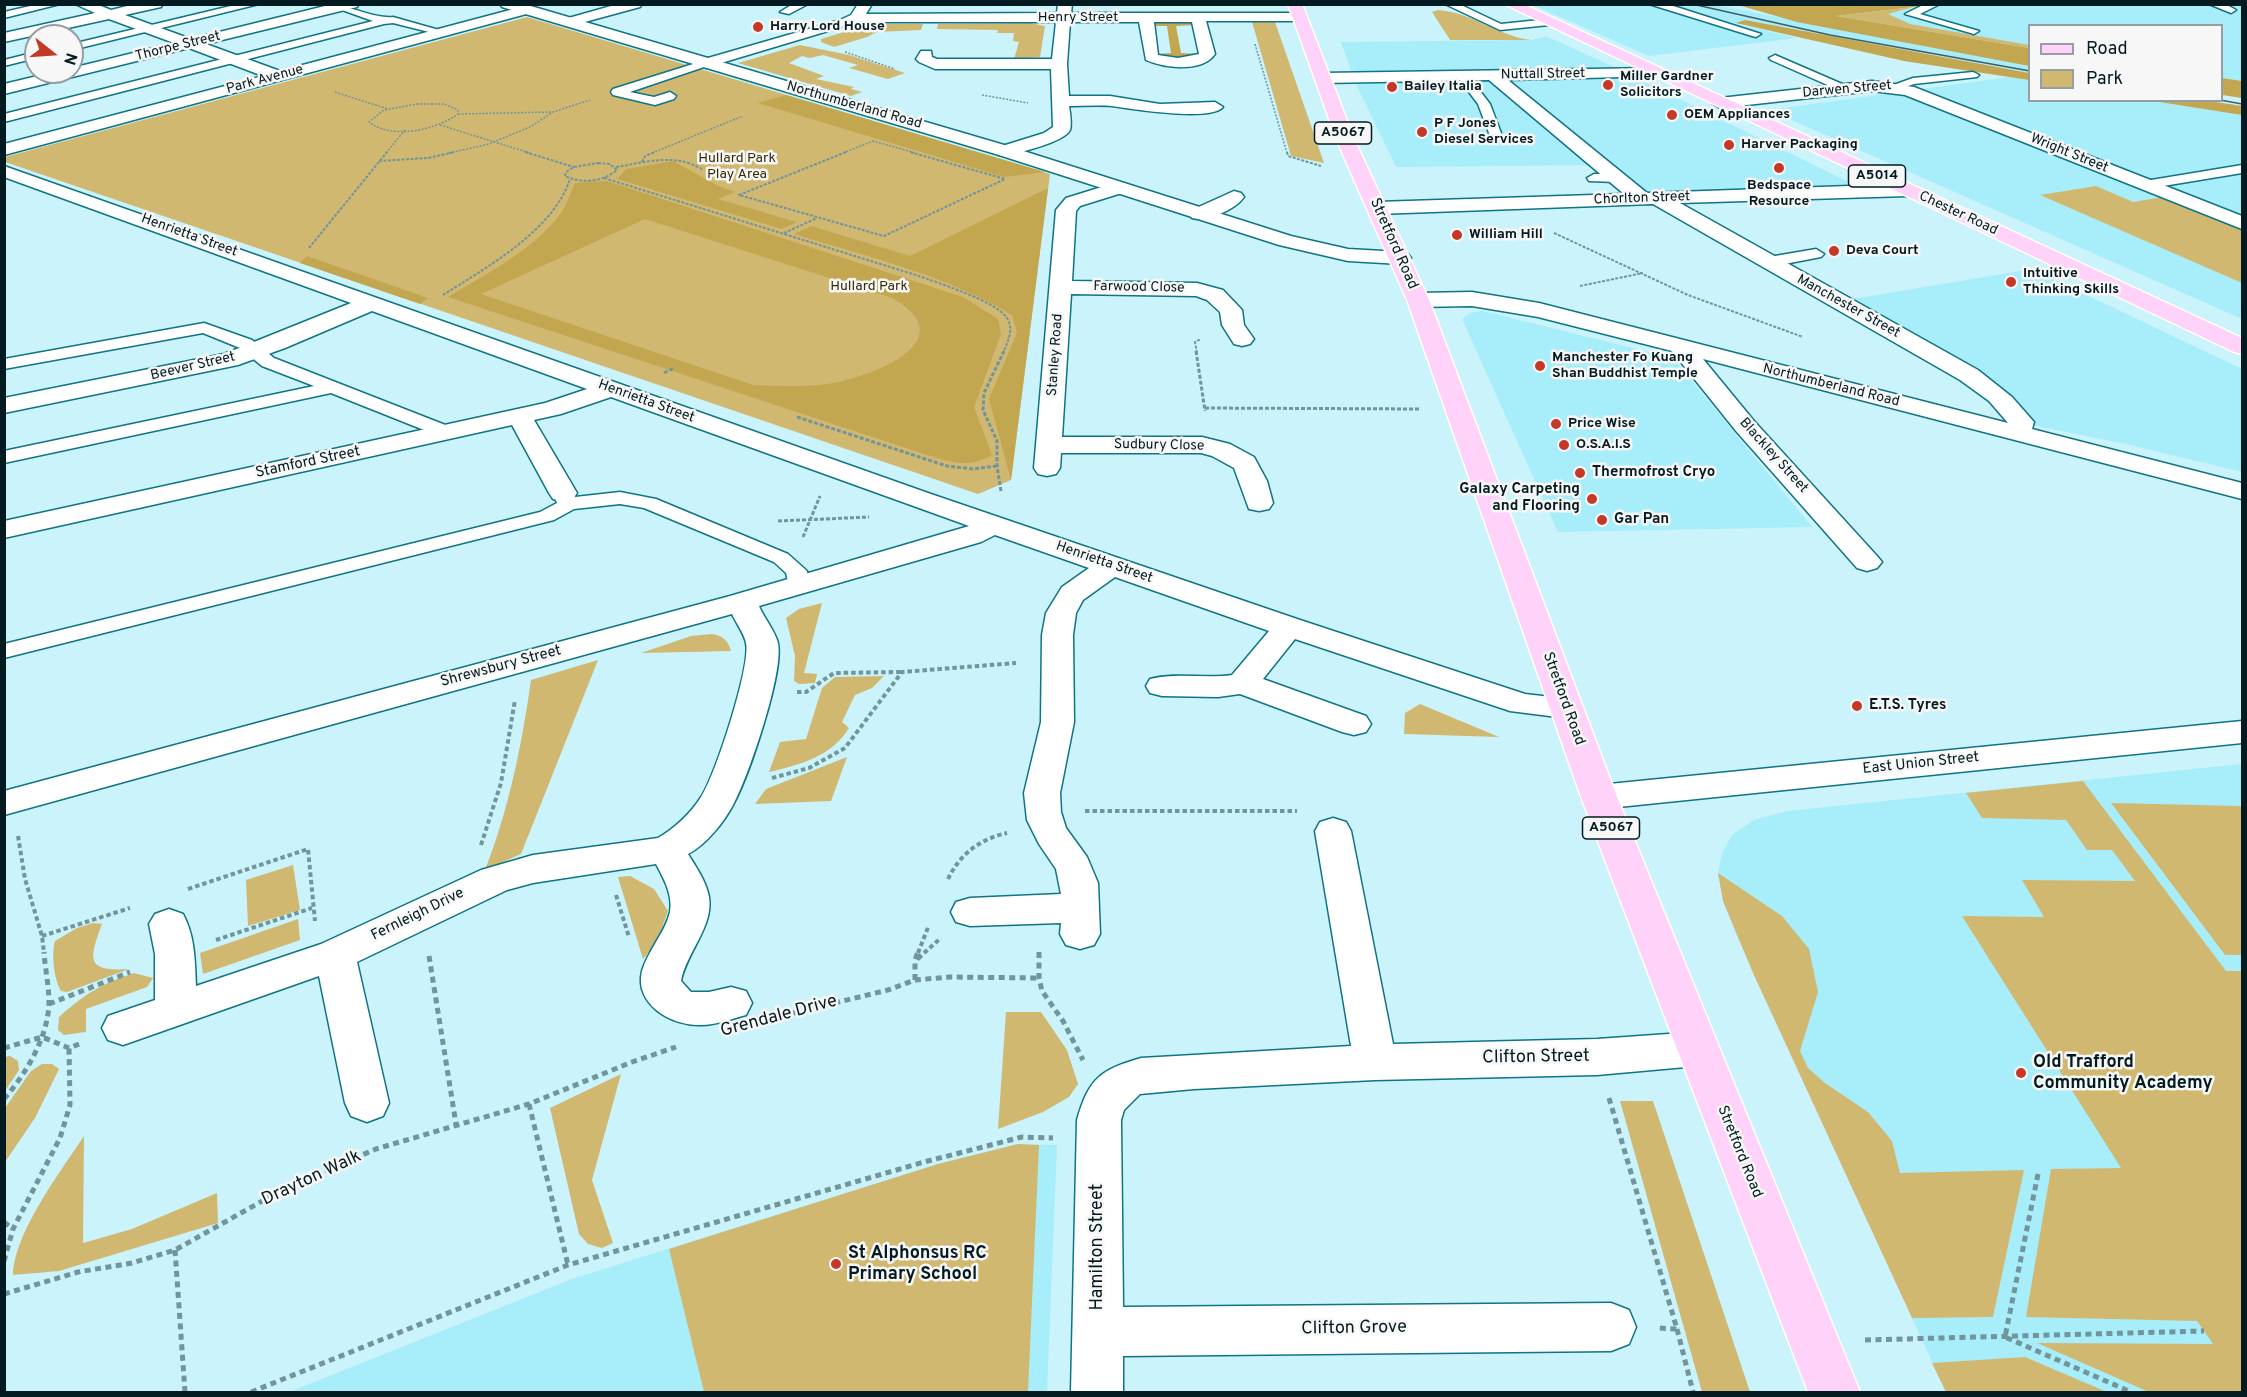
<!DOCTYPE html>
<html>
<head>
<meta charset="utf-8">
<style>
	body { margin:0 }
	#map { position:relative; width:2247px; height:1397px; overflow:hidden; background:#caf3fb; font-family:Overpass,sans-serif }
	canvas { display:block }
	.frame { position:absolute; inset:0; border:6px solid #031b20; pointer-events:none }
	.legend { position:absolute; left:2028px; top:24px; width:195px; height:78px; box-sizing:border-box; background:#f7f7f7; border:2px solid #959fa1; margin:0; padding:8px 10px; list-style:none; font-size:18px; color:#031b20 }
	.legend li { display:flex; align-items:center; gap:12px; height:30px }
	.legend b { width:30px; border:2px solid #959fa1 }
	.north { position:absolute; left:24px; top:24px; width:60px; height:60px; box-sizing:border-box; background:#f7f7f7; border:2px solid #959fa1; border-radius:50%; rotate:107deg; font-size:16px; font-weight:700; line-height:24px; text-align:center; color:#031b20 }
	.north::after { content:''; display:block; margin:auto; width:21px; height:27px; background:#c43826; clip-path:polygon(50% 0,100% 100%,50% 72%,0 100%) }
</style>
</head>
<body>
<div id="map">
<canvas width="2247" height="1397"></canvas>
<div class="frame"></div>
<ul class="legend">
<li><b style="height:8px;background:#ffd2fa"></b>Road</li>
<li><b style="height:16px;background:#d1b871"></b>Park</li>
</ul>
<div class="north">N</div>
</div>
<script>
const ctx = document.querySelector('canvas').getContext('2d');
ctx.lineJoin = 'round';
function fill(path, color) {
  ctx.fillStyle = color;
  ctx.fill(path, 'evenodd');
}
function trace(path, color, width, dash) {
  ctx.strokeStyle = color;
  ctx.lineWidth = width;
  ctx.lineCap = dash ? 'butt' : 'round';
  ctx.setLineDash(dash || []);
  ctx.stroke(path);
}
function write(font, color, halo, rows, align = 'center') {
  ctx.font = font + ' Overpass,sans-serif';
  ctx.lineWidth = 5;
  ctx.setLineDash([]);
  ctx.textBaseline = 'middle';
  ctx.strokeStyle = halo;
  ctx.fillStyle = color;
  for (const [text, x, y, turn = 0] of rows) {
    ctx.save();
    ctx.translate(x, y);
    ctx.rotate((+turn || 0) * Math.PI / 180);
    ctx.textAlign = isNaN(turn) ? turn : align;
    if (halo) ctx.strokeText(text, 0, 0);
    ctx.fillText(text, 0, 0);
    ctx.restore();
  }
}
const built = new Path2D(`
	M1930 4 2238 5 2242 6V81L2222 78V26H2030L2029 48 1910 24 1890 17 1888 14Z
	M1533 5H1716L2029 66V73L1745 20 1741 25 1797 38 1649 56Z
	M1546 36 1616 68 1867 191 1645 198 1606 165 1396 167 1356 84 1341 42 1532 40Z
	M2009 77 2029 80 2030 100 2153 101 2242 115V319L1769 110Z
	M2032 269 2242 369V472L2126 444 2017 422 2010 411 1835 302Z
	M1483 311 1673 358 1812 527 1558 532 1462 319 1470 313Z
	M2242 764V1392H1946L1736 934 1723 901 1718 873 1722 853 1732 835 1754 820 1787 811Z
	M1018 1144 1057 1145 1047 1392H289L572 1279 938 1164Z`);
const green = new Path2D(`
	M1914 7 1888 14 1910 24 2029 45V48L1836 16Z
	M1438 10C1471 12 1499 37 1532 40H1450L1432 12Z
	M527 17 1050 174 1011 480 978 494 5 162V157Z
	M1252 22H1275L1324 163 1291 156Z
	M1030 23 1045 26 1040 57 1014 59 1019 42 1013 41 1014 33H997L998 30 937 29 938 24Z
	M871 24H923L921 30 877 32 867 37 834 47 821 42V39Z
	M800 45 849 55 905 73 888 79 849 68 858 65 823 55 810 58 802 56 789 63 824 76 816 79 854 87 851 89 862 92 851 96 738 63Z
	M2096 186 2133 202 2163 197 2242 230V283L2040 195Z
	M822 603 804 673 817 674 815 683 799 684 794 681 795 656 786 618 799 609Z
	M712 634C723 636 728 640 731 651L641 653 691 636Z
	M598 660 521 854 485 870C509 809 522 744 531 680Z
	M884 676 872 688 855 695 842 722 849 728C832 756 800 765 769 772L780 742 806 739 822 688 835 677Z
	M1420 704 1499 737 1404 734 1405 713Z
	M847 757 831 801 755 804 766 789Z
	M2083 781 2226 971H2242V1392H2149L2037 1343 2213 1344 2197 1321 2026 1317 2051 1169 2121 1168 1962 916 2044 917 2022 880 2135 881 2112 850H2087L2066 820 1982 818 1966 793Z
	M2111 803 2240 806 2242 808V955H2225Z
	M293 865 300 910 248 926 246 880Z
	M1718 873 1782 916 1809 949 1818 992 1800 1051 1808 1068 1825 1083 1868 1112 1892 1141 1900 1173 2024 1170 1993 1317 1912 1318 1753 973 1723 901Z
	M630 876 654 889 668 911 657 942 643 959 618 877Z
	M298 919 300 940 203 974 200 953Z
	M93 923 102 924C89 959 85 972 129 969L67 992 61 991C54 979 51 955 55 941L77 928Z
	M134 973 153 978 147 987 86 1009V1032L64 1035 58 1030 59 1017C87 992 100 985 134 973Z
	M1006 1012H1041L1067 1050 1078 1084 1069 1097 1043 1112 998 1129Z
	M10 1056 18 1061 19 1070 5 1091V1057Z
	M42 1064H52L59 1069 35 1118 5 1162V1108L31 1071Z
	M621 1074 592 1180 613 1243 602 1248 588 1244 579 1234 550 1108Z
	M1620 1101H1653L1750 1392H1702Z
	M84 1136 83 1243 132 1229 217 1193 218 1223 59 1271 13 1275C14 1233 61 1171 84 1136Z
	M1018 1144 1039 1145 1028 1392H704L669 1249 938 1164Z
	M2025 1357 2107 1392H1946L1932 1363Z`);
const forest = new Path2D(`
	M1738 5H1930L1836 16 2029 48V66L1797 22Z
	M1745 20 2029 73V80L1904 61 1736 23Z
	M1150 21H1194L1195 25 1176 26 1181 53 1200 54 1195 58H1167L1155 54 1171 53 1167 26H1151Z
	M2222 78 2242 81V98L2222 95Z
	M786 95 1045 172 1004 177 758 103Z
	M2203 100 2242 106V115L2153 101Z
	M673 161 718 186 735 192 718 199 797 222 782 229 617 179 626 169Z
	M607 181 963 297 998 319 1001 334 974 407 992 455C967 469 953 462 927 455L448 297C486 274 534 250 561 213 567 205 570 193 575 183ZM645 219 892 298C968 341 869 378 828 384 803 387 778 386 753 385L481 294Z
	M1048 188 1011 480 989 399 1017 333 1012 315C946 275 868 257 794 234L811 226 910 256Z
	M307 256 428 298 420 304 300 263Z`);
const pathFar4 = new Path2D(`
	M1255 44 1287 153
	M845 52 895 69
	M335 92 388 109
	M982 95 1028 103
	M417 104H444L458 110V114C436 130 392 140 369 122L384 110Z
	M458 114 552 112
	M440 125 530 153
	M386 153 405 130
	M449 153 489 144 532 126 553 112 590 100
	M652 153 743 116
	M843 153 873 141 916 153`);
const pathFar3 = new Path2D(`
	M525 152 574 167
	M846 152 739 195 884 236 1005 179 910 152
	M1287 152 1288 156 1321 166
	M379 161 428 158 455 152
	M642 162 645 156 655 152
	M598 163 610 164 617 170C602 182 582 184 565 176L566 172 574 167Z
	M616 167C647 162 674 153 702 169
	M604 178 919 276C938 283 996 301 1007 318 1014 329 1008 341 1003 353
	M784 233 817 218
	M1554 233 1688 295 1803 337
	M309 248 387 152
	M1580 286 1643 273
	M443 295C487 267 553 231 570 179
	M1197 353 1195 342 1201 339`);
const pathFar2 = new Path2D(`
	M1196 351 1205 411
	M664 373 674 368
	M1205 408 1420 409
	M797 417 947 466 973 469 997 466
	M1001 491 997 466V441L983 410 984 393 1004 351
	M778 521 869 517
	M803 537 820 496`);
const pathFar1 = new Path2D(`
	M797 692H806L834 673 901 672
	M772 778 809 768 845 748 902 672 1016 663
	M1085 811H1297
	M18 836 25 879 42 936 44 953
	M481 845 501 783 515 700
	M948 879C960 854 980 839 1007 833
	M188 889 308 849 315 921
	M616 895 629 937
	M42 936 130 908
	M216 940 312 908
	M918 953 929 925
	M924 953 941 938`);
const path = new Path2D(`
	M1039 952V978L1042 991 1063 1021 1083 1060
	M429 956 456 1124
	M917 959 925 952
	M915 980V960L918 952
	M49 1004 130 972
	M773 1018 888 990 915 980 950 977 1039 978
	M4 1048 42 1037 69 1048 82 1043
	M1609 1098 1677 1329 1658 1328
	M4 1099C26 1074 48 1037 49 1003 49 986 45 968 44 952
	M529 1104 568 1265
	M2038 1174 2005 1337 2131 1392
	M4 1222 13 1229
	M175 1250 185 1392
	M4 1261 13 1229 60 1138 70 1105 69 1048
	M4 1294 78 1272 132 1263 175 1250 289 1186 376 1149 529 1104 632 1062 676 1047
	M1677 1329 1693 1392
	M1865 1340 2204 1331
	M251 1392 568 1265 924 1162 1022 1137 1053 1138`);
const lane = new Path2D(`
	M39 4H60L4 18V12Z
	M239 4H259L72 50V44Z
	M325 4C349 4 372 19 393 17L446 32 441 35 393 23 384 24 4 122V114L373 21Z
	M793 4H808L789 14 780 12Z
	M1445 4H1459L1501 24 1549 19 1554 22 1549 25 1500 30Z
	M1649 4H1667L1761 34 1756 37 1752 36Z
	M1925 4H1940L1920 14 1979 31 1974 34 1905 14Z
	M2209 4H2225L2236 10 2231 13Z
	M36 52V58L4 66V60Z
	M1775 55 1849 87 1851 89 1845 93 1841 91 1771 60 1769 58Z
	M706 60 710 61V65L630 92 654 97 670 92 676 96 674 99 655 105 613 95 611 92 613 89Z
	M1973 72 1979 75 1977 77 1914 84 1894 91 1888 87 1913 78Z
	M1463 73 1467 74 1490 104 1501 133 1499 136H1491L1489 133 1478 104 1457 76Z
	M2242 165V173L2145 189 2138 185 2145 181Z
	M1594 174H1616L1623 178 1616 182 1589 181 1587 178Z
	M1816 249 1824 254 1821 257 1769 267 1761 262 1769 257Z
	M204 323 252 340 274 358 453 428 455 432 453 436H439L331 393 4 463V451L314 386 262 366 240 348 203 333 4 369V359Z
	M563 487 570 489 575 497 620 492 656 499 788 554 807 571 809 585 806 590 798 592 790 590 786 573 774 562 644 508 620 504 574 509 554 520 4 658V644L540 512 557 503 553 493 556 489Z`);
const street = new Path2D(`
	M75 4H96L111 10 135 4H163L161 7 125 15 191 39 333 4H359L357 7 206 44 280 71 525 6 532 10 530 13 4 155V144L263 76 189 48 4 94V84L54 72H72V68L174 43 109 19 4 42V33L95 13Z
	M618 4H642L640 7 570 26 563 22 565 19Z
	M858 4H872L866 14 1057 13 1058 4H1072L1071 13H1300L1307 17 1300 21H1206L1215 54C1202 73 1164 68 1146 60L1139 22H1070L1067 64 1069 96H1110L1160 104 1215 102 1223 107C1211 122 1132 109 1112 106 1098 105 1083 106 1069 106 1070 112 1072 124 1070 130 1065 142 1018 153 1005 156L999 155 996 151 999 147 1044 133 1053 127 1051 69H935L919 62 916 59 921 51H931L932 57 937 59H1052L1056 22H858L711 66 706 68 698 63 701 60 840 20 851 15ZM1154 22H1192L1199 54 1178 58 1158 55Z
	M1655 68 1663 73 1661 76 1508 80 1647 193 1907 184 1914 186 1916 190 1914 194 1907 196 1680 203 1978 370 2012 397 2034 422 2032 429 2242 483V499L1703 359 1754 421 1877 556 1882 562 1877 568 1867 571 1857 568 1736 431 1672 351 1538 317 1472 306 1418 307 1410 305 1407 300 1410 295 1418 293 1472 292 1539 303 2008 423 1989 401 1960 380 1653 204 1377 214 1370 212 1367 208 1370 204 1377 202 1624 194 1489 80 1323 83 1315 78 1323 73Z
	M1872 81 1914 87 2242 216V229L1905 95 1872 91 1720 108 1712 103 1720 98Z
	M4 166 928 493 1300 620 1525 694 1577 700 1582 707 1577 714 1565 718 1510 711 1295 639 1263 679 1366 716 1371 724 1366 732 1354 735 1342 732 1240 694 1218 697 1162 696 1150 693 1146 686 1150 679C1177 672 1205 679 1232 675L1269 631 1115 577 1083 600 1076 613 1073 635 1074 722 1060 793 1061 812 1066 828 1087 857 1098 883 1100 934 1094 945 1080 949 1066 945 1060 934 1061 923 970 926 956 922 951 912 956 902 970 898 1061 894 1056 869 1039 844 1027 820 1024 793 1041 722 1042 635 1046 613 1062 587 1089 568 995 535 981 542 759 606C764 618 775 631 778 643 784 672 749 775 734 803 725 821 706 845 688 854 696 867 706 881 709 897 714 926 686 953 681 981L691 992H709L731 987 746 991 752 1003 746 1015C731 1019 716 1025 701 1025 671 1026 634 1004 642 971 648 950 665 933 670 912 673 895 664 879 656 864L533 883 507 890 357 962 389 1103 383 1116 367 1122 351 1116 345 1103 319 976 123 1045 108 1040 102 1028 108 1016 155 1000V954L149 924 155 914 169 909 183 914C195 936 195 961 196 986L321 944 481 870 533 855 658 838C674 829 691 813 701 797 715 777 751 666 746 643 744 633 736 623 732 614L4 815V791L730 596 969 526 611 397 561 414 534 420 577 493 573 499 563 501 553 499 549 493 512 425 4 538V521L545 403 587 389 372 311 285 348 238 365 4 413V398L224 354 351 303 4 177Z
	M1118 182 1125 184 1127 188 1125 192 1080 206 1076 211 1072 281 1197 283 1223 290 1242 310 1244 325 1254 339 1250 344 1242 346 1234 344 1222 325 1220 312 1207 300 1196 296 1071 294 1062 437H1202L1230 444 1254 457 1267 481 1273 503 1269 509 1259 511 1249 509 1234 468 1212 456 1201 453H1061L1060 468 1056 474 1047 476 1038 474 1034 468 1056 210 1066 198Z
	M1234 191 1241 193 1244 197C1235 210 1207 222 1192 218L1189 214 1192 210Z
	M2242 721V743L1599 809 1586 806 1581 797 1586 788 1599 785Z
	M1333 818 1346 822 1351 831 1393 1044 1597 1039 1697 1032 1712 1037 1718 1049 1712 1061 1697 1066 1597 1075 1375 1080 1194 1089 1140 1094 1124 1110 1121 1120 1123 1307 1611 1303 1629 1310 1636 1327 1629 1344 1611 1351 1123 1356V1392H1071L1077 1120C1089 1078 1100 1070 1141 1058L1351 1046 1315 831 1320 822Z`);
const secondary = new Path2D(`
	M500 4H524L1011 147 1291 236 1348 249 1401 252 1408 254 1411 258 1408 262 1401 264 1348 261 1279 245 999 155 502 7Z`);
const primary = new Path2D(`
	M1288 4H1302L1355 141 1429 300 1617 797 1860 1392H1808L1581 797 1407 300 1337 141Z
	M1504 4H1523L2242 338V354L2234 352Z`);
const tram = new Path2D(`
	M1692 4 1830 35 2030 71
	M2220 100 2242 104`);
const markers = [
	[758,27,6,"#c43826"],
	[1608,85,6,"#c43826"],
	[1392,87,6,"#c43826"],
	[1672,115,6,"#c43826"],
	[1422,132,6,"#c43826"],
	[1729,145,6,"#c43826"],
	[1779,168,6,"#c43826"],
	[1457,235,6,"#c43826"],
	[1834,251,6,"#c43826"],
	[2011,282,6,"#c43826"],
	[1540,366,6,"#c43826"],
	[1556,424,6,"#c43826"],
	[1564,445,6,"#c43826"],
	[1580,473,6,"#c43826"],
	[1592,499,6,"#c43826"],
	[1602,520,6,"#c43826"],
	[1857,706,6,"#c43826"],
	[2021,1073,6,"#c43826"],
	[836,1264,6,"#c43826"]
];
const farStreetnames = [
	["Henry Street",1078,18],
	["Thorpe Street",178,47,-14],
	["Nuttall Street",1543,75,-1],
	["Park Avenue",265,80,-15],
	["Darwen Street",1847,90,-5],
	["Northumberland Road",854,106,16],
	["Wright Street",2069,154,22],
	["Chorlton Street",1642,199,-2],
	["Chester Road",1958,214,25],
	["Henrietta Street",189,236,20],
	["Farwood Close",1139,288,1],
	["Manchester Street",1848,307,29],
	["Stanley Road",1056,355,-86],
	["Beever Street",193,367,-13],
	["Northumberland Road",1831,386,14],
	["Henrietta Street",646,402,20],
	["Sudbury Close",1159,446,1],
	["Blackley Street",1773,456,48],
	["Henrietta Street",1104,563,19]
];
const farPoinames = [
	["Harry Lord House",770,27],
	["Miller Gardner",1620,77],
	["Solicitors",1620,93],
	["Bailey Italia",1404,87],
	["OEM Appliances",1684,115],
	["P F Jones",1434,124],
	["Diesel Services",1434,140],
	["Harver Packaging",1741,145],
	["Bedspace",1779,186,"center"],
	["Resource",1779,202,"center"],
	["William Hill",1469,235],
	["Deva Court",1846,251],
	["Intuitive",2023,274],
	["Thinking Skills",2023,290],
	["Manchester Fo Kuang",1552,358],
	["Shan Buddhist Temple",1552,374],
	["Price Wise",1568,424],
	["O.S.A.I.S",1576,445]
];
const shields = [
	[1343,133,57],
	[1877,176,57],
	[1611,828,57]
];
const shieldNames = [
	["A5067",1343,133],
	["A5014",1877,176],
	["A5067",1611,828]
];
const farParknames = [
	["Hullard Park",737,159],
	["Play Area",737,175],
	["Hullard Park",869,287]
];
const streetNames = [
	["Stretford Road",1393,244,66],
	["Stamford Street",308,463,-12],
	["Shrewsbury Street",501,667,-15],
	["Stretford Road",1563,699,70],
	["East Union Street",1921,764,-6],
	["Fernleigh Drive",418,915,-26],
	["Stretford Road",1739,1152,68]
];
const poiNames = [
	["Thermofrost Cryo",1592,473],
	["Galaxy Carpeting",1580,490,"right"],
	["and Flooring",1580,507,"right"],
	["Gar Pan",1614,520],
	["E.T.S. Tyres",1869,706]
];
const nearStreetnames = [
	["Grendale Drive",779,1017,-15],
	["Clifton Street",1536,1058,-1],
	["Drayton Walk",312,1179,-25],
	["Hamilton Street",1098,1247,-90],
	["Clifton Grove",1354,1329,-1]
];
const nearPoinames = [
	["Old Trafford",2033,1063],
	["Community Academy",2033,1084],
	["St Alphonsus RC",848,1254],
	["Primary School",848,1275]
];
fill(built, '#a8edfa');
fill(green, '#d1b871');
fill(forest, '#c3a650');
trace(lane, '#0f7483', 3);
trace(street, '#0f7483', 3);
trace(secondary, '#0f7483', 3);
trace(primary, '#fff', 3);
trace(pathFar4, '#72949b', 1.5, [2, 1.5]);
trace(pathFar3, '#72949b', 2, [3, 1.5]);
trace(pathFar2, '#72949b', 3, [4, 2]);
trace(pathFar1, '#72949b', 4, [4.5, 3]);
trace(path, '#72949b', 5, [6, 4.5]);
fill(lane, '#fff');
fill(street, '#fff');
fill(secondary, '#fff');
fill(primary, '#ffd2fa');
trace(tram, '#415e64', 1.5);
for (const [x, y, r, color] of markers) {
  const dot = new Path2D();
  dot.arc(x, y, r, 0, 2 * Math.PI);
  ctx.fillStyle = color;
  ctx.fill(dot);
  trace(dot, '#f7f7f7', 2);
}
write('14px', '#031b20', '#f7f7f7', farStreetnames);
write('bold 14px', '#031b20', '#f7f7f7', farPoinames, 'left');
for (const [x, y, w] of shields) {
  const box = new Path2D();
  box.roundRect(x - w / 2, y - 11, w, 22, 4.5);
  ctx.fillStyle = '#f7f7f7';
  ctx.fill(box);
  trace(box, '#031b20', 1.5);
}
write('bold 14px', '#031b20', null, shieldNames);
write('14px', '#362a03', '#f7f7f7', farParknames);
write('15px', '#031b20', '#f7f7f7', streetNames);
write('bold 15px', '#031b20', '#f7f7f7', poiNames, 'left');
write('18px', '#031b20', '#f7f7f7', nearStreetnames);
write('bold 18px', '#031b20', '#f7f7f7', nearPoinames, 'left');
</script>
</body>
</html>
